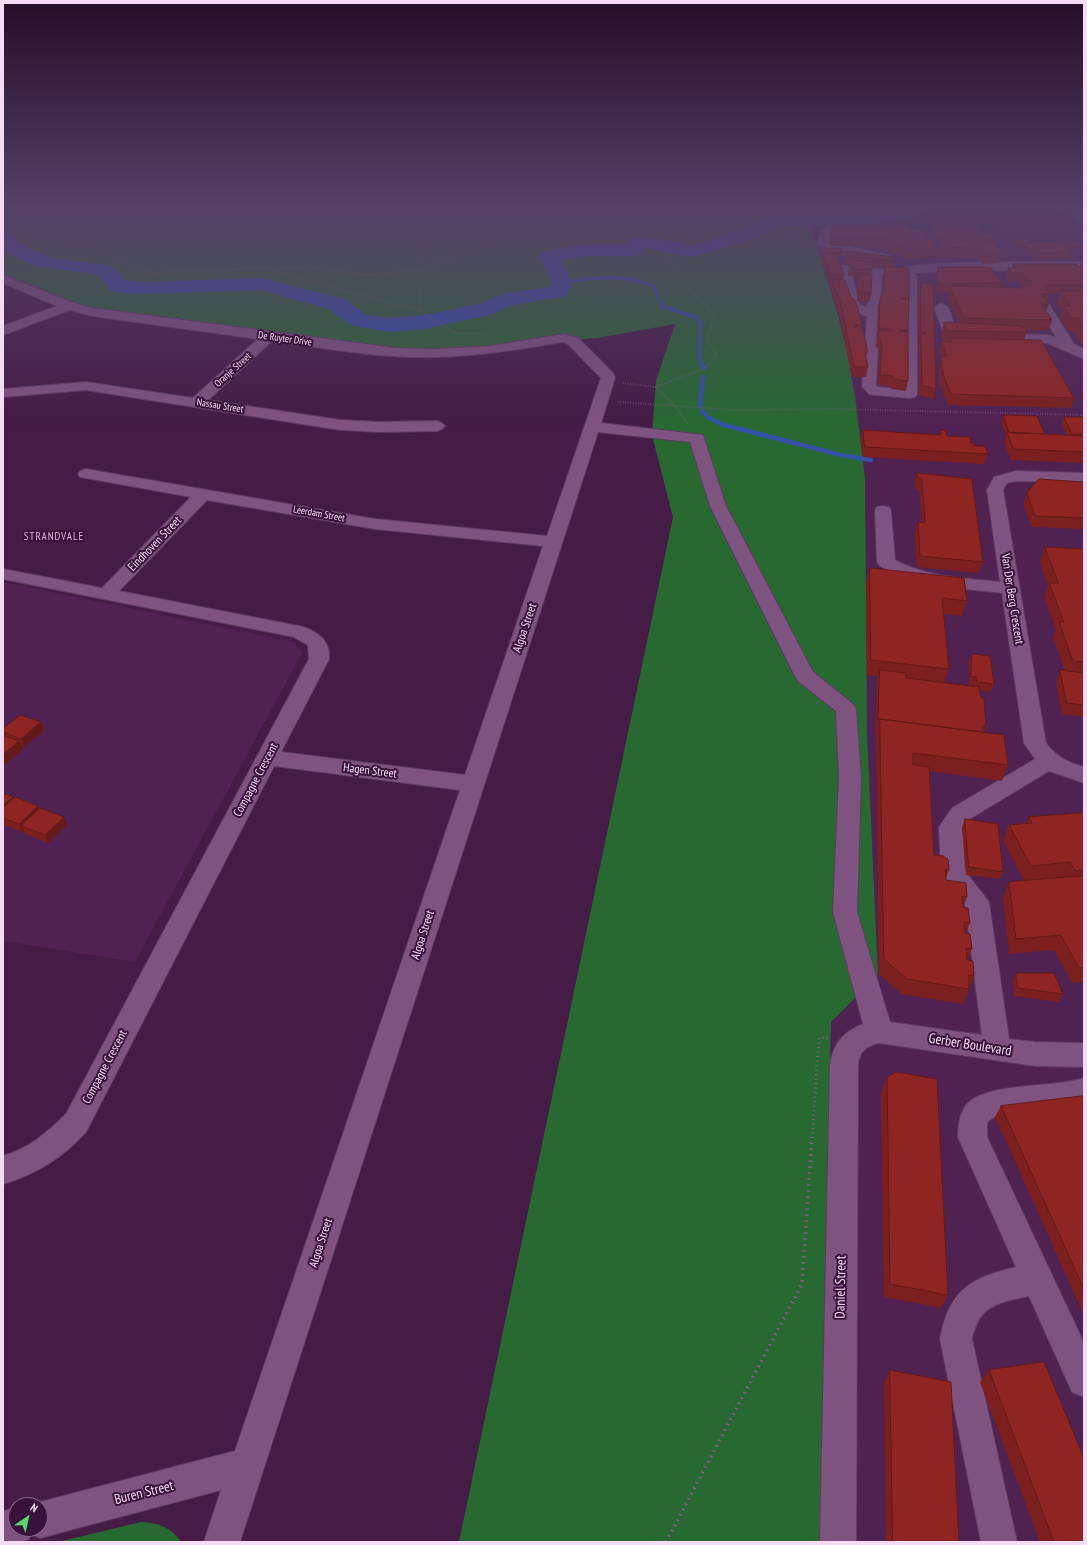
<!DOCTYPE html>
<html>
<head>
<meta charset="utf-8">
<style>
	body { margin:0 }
	#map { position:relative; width:1087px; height:1545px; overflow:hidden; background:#441c45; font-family:"PT Sans Narrow",sans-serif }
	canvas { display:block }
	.frame { position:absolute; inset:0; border:4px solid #f6dcf6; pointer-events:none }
	.north { position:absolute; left:8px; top:1497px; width:40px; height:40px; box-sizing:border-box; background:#39123b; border:1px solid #856386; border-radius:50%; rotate:34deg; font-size:11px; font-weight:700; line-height:16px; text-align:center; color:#f6dcf6 }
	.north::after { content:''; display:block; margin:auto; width:14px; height:18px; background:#5cd56d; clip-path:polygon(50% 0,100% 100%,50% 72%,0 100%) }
</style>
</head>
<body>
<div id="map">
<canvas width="1087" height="1545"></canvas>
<div class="frame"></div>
<div class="north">N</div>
</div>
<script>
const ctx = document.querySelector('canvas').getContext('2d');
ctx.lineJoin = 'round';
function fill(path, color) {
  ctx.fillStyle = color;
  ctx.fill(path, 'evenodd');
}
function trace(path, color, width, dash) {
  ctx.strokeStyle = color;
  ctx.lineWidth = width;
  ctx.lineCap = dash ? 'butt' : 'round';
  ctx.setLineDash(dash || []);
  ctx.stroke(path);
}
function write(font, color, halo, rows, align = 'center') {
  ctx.font = font + ' "PT Sans Narrow",sans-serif';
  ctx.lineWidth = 4;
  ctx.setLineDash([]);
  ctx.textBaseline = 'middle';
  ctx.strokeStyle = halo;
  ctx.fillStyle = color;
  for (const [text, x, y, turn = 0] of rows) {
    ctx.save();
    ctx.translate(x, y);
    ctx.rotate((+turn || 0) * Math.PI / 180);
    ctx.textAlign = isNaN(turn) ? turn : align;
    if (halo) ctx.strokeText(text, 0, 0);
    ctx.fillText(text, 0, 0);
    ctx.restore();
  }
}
const built = new Path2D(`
	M1030 209 1084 222V1542H820L831 1022 878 975 867 731 858 419 838 315 810 224 904 227 926 232 997 233Z
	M3 582 294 642 302 653 135 962 3 941Z`);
const green = new Path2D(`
	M3 209H862L878 226 810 224 838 315 848 357 856 403 865 479 867 731 878 975 831 1022 820 1542H459L673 517 652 435 656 381 675 324 597 338 447 350 395 349 93 309 71 303 3 274Z
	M141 1522C159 1523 171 1527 181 1542H58Z`);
const streamFar1 = new Path2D(`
	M562 282C594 278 625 273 655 287L661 306 695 317 701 322 699 358 703 366`);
const stream = new Path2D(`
	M702 365 704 368
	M700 406 703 377
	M702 411 709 418 724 425 841 455 871 460`);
const river = new Path2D(`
	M904 209H928C915 227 802 225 776 226L762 235 694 257 644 248 641 254 634 256H591L561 260 572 282 566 296 512 305 492 314 424 329 389 332 351 325 329 309 261 290 138 294C130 293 117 294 111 290 106 286 102 277 96 275 61 266 34 274 3 249V233L10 235 24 246 51 258 111 266 125 280 138 282 261 278 345 299 366 315 389 318 424 315 478 304 507 293 550 287 552 282 539 257 542 253C569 246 596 243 624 244 635 228 675 244 692 245 701 245 737 231 747 227 756 224 763 218 772 215L881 211Z
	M1058 209H1084V222L1077 220 1072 215 1061 213Z`);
const pathFar3 = new Path2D(`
	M12 209 27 221 150 273 263 268 421 311 453 332 485 334
	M351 209 422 229 492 234 516 232 557 218 584 216 624 223 674 221 737 209
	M412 209 422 229 421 311
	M673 221 654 232 686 286 702 300 714 318 707 338 716 354 708 366
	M266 268 309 267 368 275 421 270 513 233`);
const pathFar2 = new Path2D(`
	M623 383 655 387 706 368 708 365
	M655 387 676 407 687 423
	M618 402 737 410 835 409 1084 415`);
const pathFar1 = new Path2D(`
	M812 1138 819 1038H830`);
const path = new Path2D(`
	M666 1542 802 1284 812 1137`);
const minor = new Path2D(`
	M832 225H861L867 228 861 231H835L831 235 830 242 889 255 891 258 885 262C871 259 826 255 818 244 819 234 822 227 832 225Z
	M1084 262V270L944 271 915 273 917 276V394L915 397 910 398 874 395 869 394 862 386 867 316 849 310 847 307 838 269 840 266 847 264 901 269C910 260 1061 262 1084 262ZM851 272 870 273 867 307 860 305ZM882 274 905 278 903 389 878 387 876 385Z
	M3 275 74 303 92 308 396 348 435 349 490 346 564 334 578 338 613 373 615 378 601 423 703 435 726 506 813 672 853 704 856 709 861 777 857 912 890 1022 982 1035 965 905 941 874 939 827 952 808 1035 759 1024 743 1002 593C960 588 917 587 880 566L877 562 875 511 877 507 883 506 889 507 891 511 895 560C927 577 964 578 1000 582L987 490 994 477 1016 471 1084 473V483L1016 481 1007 483 1003 490 1046 743C1055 756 1069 763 1084 767V783L1049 771 968 820 963 828 965 871 989 902 1009 1039 1035 1042 1084 1043V1067L1035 1066 879 1043C866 1046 859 1052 858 1065L856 1542H820L830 1065C833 1044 843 1032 863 1024L833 912 839 777 836 711 798 681 795 676 710 506 690 442 598 432 240 1542H204L221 1490 40 1538 31 1534 29 1539 21 1542H3V1511L16 1508V1529H40V1505H32L40 1502 235 1451 460 790 274 766 86 1132C62 1158 37 1174 3 1184V1156C28 1149 48 1132 66 1114L309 659 308 645 294 637 3 579V569L102 588 191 497 80 477 78 474 80 471 86 469 375 519 547 536 601 378 568 344 563 342C521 349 479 356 436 357 381 359 326 348 272 341L208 400 340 420 380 422 437 421 442 423 445 426 442 429 437 431 380 432 340 430 86 390 3 397V389L86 382 193 398 258 339 92 316 70 310 3 335V326L57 306 3 283ZM207 500 375 529 543 546 465 775 281 752 329 659C331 640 316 630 299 626L119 591Z
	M941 303 948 307 957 331 1048 335 1056 337 1037 307 1044 303 1049 304 1074 344 1084 349V359L1047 343 948 338 943 332 934 307Z
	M1084 1078V1104L1078 1107C1062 1108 994 1109 987 1123V1137L1084 1343V1397L1072 1392 1029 1296C999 1303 979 1304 972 1339L1017 1542H981L940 1339C949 1290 970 1278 1016 1267L958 1137C958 1126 960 1111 968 1103 989 1082 1055 1088 1084 1078Z`);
const wall = new Path2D(`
	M832 225 909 230 927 236 938 248V250H944L933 234 935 225 981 233 996 239 994 244 1002 254 999 263 983 264 978 258 949 257 948 256V257H939L936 253 937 251H936L934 258H903L900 254H893L890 249H868L860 248 859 246H830L828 242Z
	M1014 240 1036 242 1071 252 1069 258 1039 260 1035 255H1027L1023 249V246H1016L1013 243Z
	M1067 241 1081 246 1080 249H1071L1066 244Z
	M821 248 844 252 843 256H837L844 275 843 280 862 325 861 327 867 353 866 359 868 367 866 377H852L839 315 831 289 832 285H830L822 262 823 255 821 251Z
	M846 251 895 257 893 267 909 268 908 381 906 391 891 389V387L878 385 880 353H878V348L876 347 878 307 880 297H882L883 293V276L885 269 873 268 871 275V293L869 303 857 301V286L858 279 852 278 853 276H848L849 265H844Z
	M1081 262H1084V344H1081L1074 331 1067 330 1060 318 1062 312 1056 304 1059 294H1049L1047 302 1049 304 1046 312 1052 320 1049 330H1026L1027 332 1024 340 1074 398 1071 408 948 405 939 383 940 379 939 376V366L941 357 939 352 941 342H944L941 335 944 322 959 323 947 296 948 293H937L936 276 938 267 1002 283 1001 288H1020L1022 285 1019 282H1009L1005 277 1008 268H1012L1013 264 1080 267Z
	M921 283 936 389 934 399 919 395 918 292Z
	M1003 415 1045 434 1067 435 1062 424 1064 417H1084V463L1011 460 1004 443 1006 435 1001 422Z
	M863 430 939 435 940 430 947 436 971 443 988 454 984 464 863 457 861 441Z
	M917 473 972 479 983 562 979 573 917 567 915 533 918 522H922L919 489H915V484Z
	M1084 482V529L1032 527 1023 504 1027 493Z
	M1045 547 1084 549V721L1081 716 1062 714 1056 682 1060 670 1065 671 1053 637 1056 630 1044 597 1048 586 1040 562Z
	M870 568 967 601 962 616 944 614 949 669 944 683 974 687V685H969V662L972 654 994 684 991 692 979 690 986 726 984 732 1008 765 1002 781 929 771 934 855 945 858 949 870 946 878V880L967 897 963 907 970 923 965 933 972 949 967 960 974 976 963 1004 901 994 879 974 876 734V731H875L877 681 878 676 867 675 866 583Z
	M3 729 44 730 24 747 21 746 23 749 3 766Z
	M3 793 14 799 39 809 64 817 67 825 48 843 25 834 24 831 22 832 3 824Z
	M1084 813V982L1072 983 1054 950 1009 954 1003 897 1009 882 1024 881 1003 840 1009 825 1026 823 1029 817Z
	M965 819 1003 872 1000 879 966 875 962 827Z
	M1016 973 1063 994 1059 1002 1014 996 1013 981Z
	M887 1078 948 1295 941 1308 884 1297 881 1093Z
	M1084 1096V1315L995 1117 1001 1106Z
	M890 1370 959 1542H886L884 1382Z
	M989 1370 1084 1542H1040L980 1382Z`);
const shadedWall = new Path2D(`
	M41 722 44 730 24 747 21 739Z
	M19 741 23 749 3 766V755Z
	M13 797 16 804 3 817V805Z
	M38 806 41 814 21 826 24 831 22 832 19 824Z
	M64 817 67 825 48 843 45 835Z`);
const building = new Path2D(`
	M975 224 981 233H991L996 239H986L988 242H993L1002 254H985L981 249 951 247 935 225Z
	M832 225H905L909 230H924L936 249H905L902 245H895L891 240H869L862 239 861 237H832L830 233H836Z
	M927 236H930L938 248H935Z
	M1014 240H1034L1036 242H1031V243H1017Z
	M1067 241H1075L1081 246H1072Z
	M1031 242H1062L1071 252 1041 253 1036 248 1028 249 1024 243H1032Z
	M821 248H842L844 252 823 253Z
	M937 250H946L948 254H940Z
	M846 251 895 257 894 261 845 256Z
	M823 253 837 254 844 275H831Z
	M850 260 873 262V268H867V270L854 269V267L849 266Z
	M1013 264H1077L1084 272V282H1082L1081 285H1044L1049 294H1042L1049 304H1041L1052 320 964 318 949 286 1023 288 1021 285H1032L1022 273H1011L1008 268H1016Z
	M885 267H894L909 268V299L901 298 909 299 908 331 899 330V332H908V381L893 379V376L880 375 882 343H880V338L878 337 879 330 892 331V329L879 328 880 297H882V293H884Z
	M938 267H990L1002 283 939 284Z
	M860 274 872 275 871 293 859 292 858 276Z
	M833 280H845L851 298H853L857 305 862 325H855V327H862L867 348V353H865L868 367H854L841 305Z
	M921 283 933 284 936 389 922 385 921 334H925V332L921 331Z
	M1078 287H1084V329L1078 318H1071L1064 306H1070L1060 291H1081Z
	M944 322 1020 326 1024 328 1027 332 948 331Z
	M950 338 1041 340 1074 398 951 394 942 372 944 373 941 366V356H947L941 342H952Z
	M1003 415 1037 416 1045 434 1010 433Z
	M1064 417H1084V434H1072Z
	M863 430 941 435 940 430 946 431 947 436 969 437 971 443H974V446H985L988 454 865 447Z
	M1007 432 1084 436V452L1014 449Z
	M917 473 972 479 983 562 920 556 918 522 925 523 922 479 918 478Z
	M1039 479 1084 482V518L1035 516 1027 493Z
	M1045 547 1084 549V662L1073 661 1059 622H1064L1049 583H1058Z
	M870 568 964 578 967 601 942 598 949 669 871 660Z
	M972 654 990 656 994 684 977 682V677H971Z
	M880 670 906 673V678L979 687 981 698H984L986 726H982V732L880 719V720L878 719Z
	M1060 670 1084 673V705L1067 703Z
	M20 715 41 722 21 739 3 732V729Z
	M880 719 1004 735 1008 765 913 753V765L929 767 934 855 944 856 945 858 948 859 949 870H945L946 880 966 883 967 897 962 896 963 907 968 908 970 923 964 922 965 933 970 934 972 949 966 948 967 960 973 961 974 976 969 975V989L907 979 884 959Z
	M3 735 19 741 3 755Z
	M3 793 13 797 3 805Z
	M15 797 38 806 19 824 3 818V808Z
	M40 808 64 817 45 835 21 826Z
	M1084 813V870L1075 871 1070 862 1031 866 1009 825 1032 823 1029 817Z
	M965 819 998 824 1003 872 969 867Z
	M1084 876V967L1079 968 1061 935 1016 939 1009 882Z
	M1016 973H1054L1063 994 1018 988Z
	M896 1072 937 1079 948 1295 890 1284 887 1078Z
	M1084 1096V1289L1001 1106Z
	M1044 1362 1084 1458V1542H1054L989 1370Z
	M890 1370 951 1382 959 1542H893Z`);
const farStreetnames = [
	["De Ruyter Drive",285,339,8],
	["Oranje Street",233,370,-42],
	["Nassau Street",220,406,9],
	["Leerdam Street",319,514,10]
];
const farNeighbourhoodnames = [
	["STRANDVALE",54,537]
];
const streetNames = [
	["Eindhoven Street",155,544,-46],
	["Van Der Berg Crescent",1012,599,81],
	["Algoa Street",525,628,-71],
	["Hagen Street",370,771,7],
	["Compagne Crescent",256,780,-62],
	["Algoa Street",423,935,-72],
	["Compagne Crescent",105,1067,-62],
	["Algoa Street",321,1243,-72]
];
const nearStreetnames = [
	["Gerber Boulevard",970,1045,9],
	["Daniel Street",841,1287,-89],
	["Buren Street",144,1493,-14]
];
fill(built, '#502251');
fill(green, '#276931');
trace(streamFar1, '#3351a6', 3.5);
trace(stream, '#3351a6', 4.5);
fill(river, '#3351a6');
trace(minor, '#5e3b60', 2);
trace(pathFar3, '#836084', 1.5, [0.5, 1.5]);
trace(pathFar2, '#836084', 2, [0.5, 2]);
trace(pathFar1, '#836084', 3, [1, 3.5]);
trace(path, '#836084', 3.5, [1.5, 4.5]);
fill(minor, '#7f5380');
fill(wall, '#7b201e');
fill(shadedWall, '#641a18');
fill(building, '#8f2523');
trace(building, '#641a18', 1);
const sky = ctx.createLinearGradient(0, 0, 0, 425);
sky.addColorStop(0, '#250f26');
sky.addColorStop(0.49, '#564068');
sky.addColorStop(1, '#56406800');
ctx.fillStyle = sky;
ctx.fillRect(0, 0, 1087, 425);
write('10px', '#f6dcf6', '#39123b', farStreetnames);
ctx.letterSpacing = '1px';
write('11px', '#e4b2e4', '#39123b', farNeighbourhoodnames);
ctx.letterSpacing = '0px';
write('12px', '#f6dcf6', '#39123b', streetNames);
write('14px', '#f6dcf6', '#39123b', nearStreetnames);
</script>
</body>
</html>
